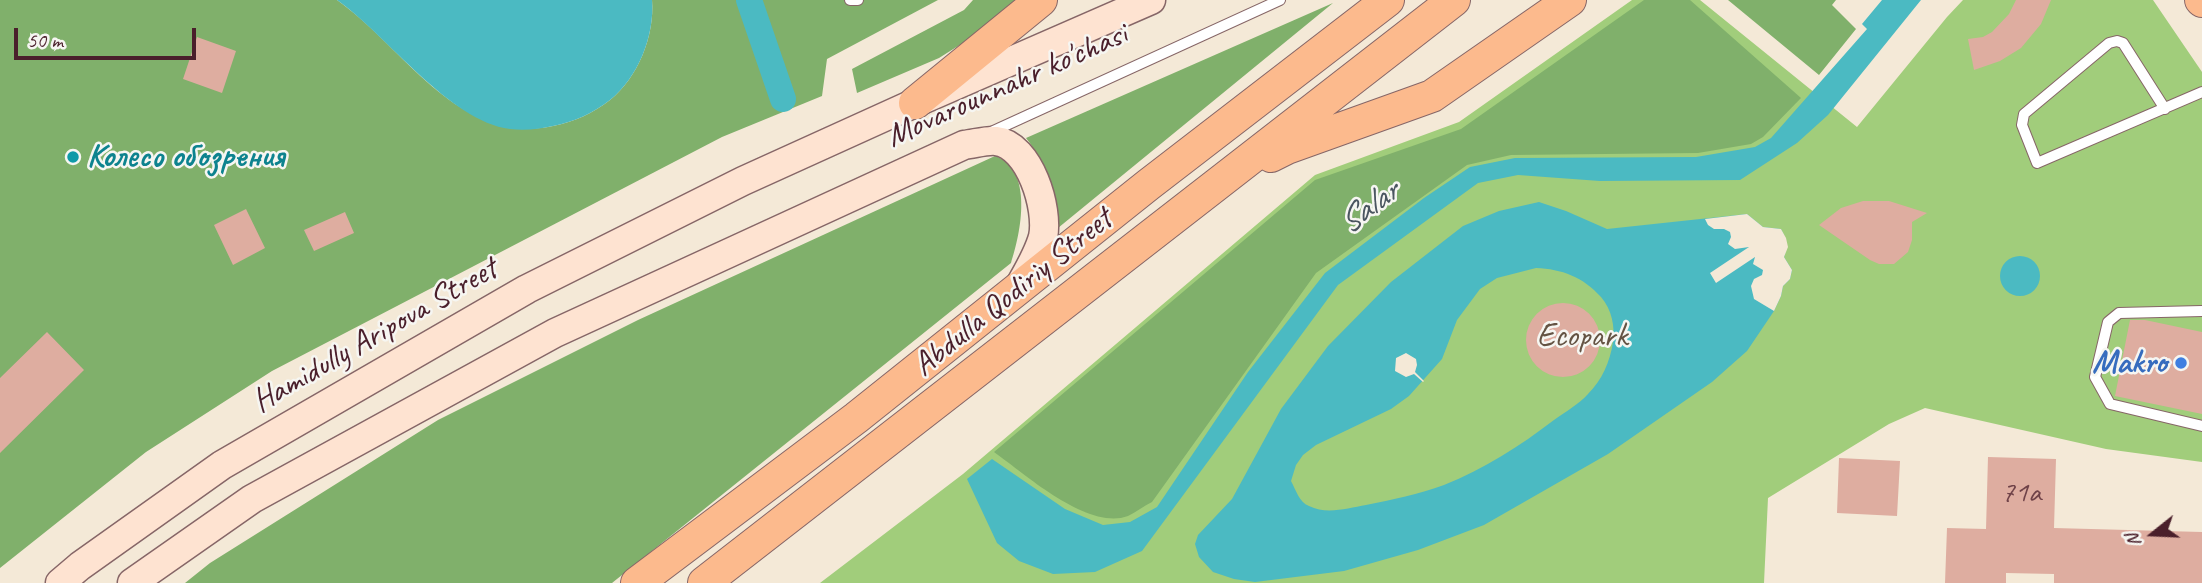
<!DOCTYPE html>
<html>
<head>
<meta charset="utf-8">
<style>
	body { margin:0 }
	#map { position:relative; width:2202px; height:583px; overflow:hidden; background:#f4e9d7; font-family:Caveat,sans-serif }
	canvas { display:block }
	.north { position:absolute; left:2118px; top:499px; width:70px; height:70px; -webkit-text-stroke:5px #f6f6f2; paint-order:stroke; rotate:252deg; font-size:19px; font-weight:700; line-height:28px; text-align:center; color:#4a1f2b }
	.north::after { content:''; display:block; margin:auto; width:24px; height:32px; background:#4a1f2b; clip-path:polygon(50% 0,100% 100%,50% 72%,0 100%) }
	.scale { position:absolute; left:14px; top:28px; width:182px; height:32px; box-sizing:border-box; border:4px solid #4a1f2b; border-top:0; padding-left:9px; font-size:21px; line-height:24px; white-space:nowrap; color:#4a1f2b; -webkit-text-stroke:5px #f6f6f2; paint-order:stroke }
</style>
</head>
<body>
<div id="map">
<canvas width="2202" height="583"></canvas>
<div class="north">N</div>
<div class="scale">50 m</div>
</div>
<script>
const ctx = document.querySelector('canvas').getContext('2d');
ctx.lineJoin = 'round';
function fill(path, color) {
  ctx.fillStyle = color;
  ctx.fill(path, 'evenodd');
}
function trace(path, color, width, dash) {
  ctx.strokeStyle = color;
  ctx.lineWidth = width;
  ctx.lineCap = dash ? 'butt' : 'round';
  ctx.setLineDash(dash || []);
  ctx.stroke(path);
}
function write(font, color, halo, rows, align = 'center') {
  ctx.font = font + ' Caveat,sans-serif';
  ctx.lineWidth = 5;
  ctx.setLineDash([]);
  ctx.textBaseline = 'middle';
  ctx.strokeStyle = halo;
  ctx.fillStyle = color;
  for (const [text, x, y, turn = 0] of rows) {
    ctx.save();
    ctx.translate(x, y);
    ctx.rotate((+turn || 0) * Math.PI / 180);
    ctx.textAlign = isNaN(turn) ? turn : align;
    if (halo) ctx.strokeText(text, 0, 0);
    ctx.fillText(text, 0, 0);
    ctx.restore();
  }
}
const green = new Path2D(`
	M1632 0H1700L1857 127 1947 17 1963 0H2153L2202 72V462L2106 449 1925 408 1889 424 1768 498 1764 583H820L963 474 1315 175 1459 122Z`);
const forest = new Path2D(`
	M0 0H337C405 48 458 146 553 126 574 122 593 113 610 100 638 78 655 35 652 0H938L827 59 822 96 722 137 272 371 146 452 0 568Z
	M973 0H1019L982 31 939 58 857 93 852 69 964 10Z
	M1644 0H1690L1801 98 1763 137 1751 144 1698 153 1511 155 1467 165 1316 273 1152 502C1144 506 1136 512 1128 516 1088 531 1025 474 994 452L1315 180 1461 129Z
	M1728 0H1836L1832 5 1856 29 1819 75Z
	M1333 3 1047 237C1046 202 1050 167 1026 138Z
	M995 156C1034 169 1021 233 1011 263L612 583H185L210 563 438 420 638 320Z`);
const water = new Path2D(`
	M337 0H652C655 35 638 78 610 100 593 113 574 122 553 126 539 129 525 131 510 129 449 121 388 36 337 0Z
	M739 0H761L789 84 770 96Z
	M1882 0H1921L1828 115 1797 143 1740 180 1600 181 1518 175 1478 183 1338 285 1142 551 1095 572 1053 574 1019 561 997 543 967 479 992 459 1065 509 1103 525 1130 522 1157 507 1248 372 1325 273 1424 198 1470 167 1515 158 1696 157 1755 147 1771 138 1867 29 1862 24Z
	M1539 202 1566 211 1607 229 1747 214 1763 227 1781 229C1787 240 1788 246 1784 257L1792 270 1790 279 1783 286 1781 296 1774 311 1747 351 1712 382 1608 454 1484 525 1418 550 1344 571 1255 582 1234 579 1213 572 1199 557 1195 544 1198 535 1232 499 1281 409 1328 346 1391 282 1463 226 1499 211ZM1536 268C1562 269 1583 277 1601 297 1612 310 1615 326 1613 342 1610 362 1602 380 1588 394 1579 404 1565 412 1554 420 1520 446 1484 469 1444 485 1419 494 1392 500 1366 505 1348 508 1327 515 1309 506 1299 502 1296 490 1291 481L1296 465 1303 455 1316 445 1391 409 1409 396 1442 359 1457 320 1480 289 1497 278Z
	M2000 276a20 20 0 1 1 40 0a20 20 0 1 1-40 0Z`);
const pier = new Path2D(`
	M1747 214 1763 227 1781 229 1786 238 1788 247 1784 257 1792 270 1790 279 1783 286 1781 296 1774 311 1754 299 1751 286 1754 279 1762 275 1763 270 1753 264 1755 257 1716 283 1710 273 1749 247 1735 249 1728 244 1731 237 1730 232 1724 229H1714L1708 225 1705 219Z
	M1406 353 1416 359 1417 365 1415 372 1424 381 1423 382 1414 374 1406 377 1395 371 1396 358Z`);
const canal = new Path2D(`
	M749 0 783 99`);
const building = new Path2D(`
	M2016 0H2051L2041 24 2021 48 2000 61 1974 70 1968 39 1983 37 1992 32 2009 14Z
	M197 37 236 51 222 93 183 79Z
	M1863 201H1889L1927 213 1912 222V240L1908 252 1894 264H1879L1870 260 1819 225 1841 208Z
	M246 209 265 248 233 265 214 225Z
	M345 212 354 233 314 251 304 230Z
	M1526 340a37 37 0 1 1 74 0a37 37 0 1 1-74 0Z
	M2130 320H2145L2202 332V414L2115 396Z
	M47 332 84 370 0 453V378Z
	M1988 457 2056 459 2054 528 2202 532V583H2054V574L2006 573V583H1945L1947 528 1986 529Z
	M1839 458 1900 461 1897 516 1837 513Z`);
const lane = new Path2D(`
	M850 0H858
	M2165 109 2123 43 2117 41 2109 43 2024 114 2022 125 2037 163 2202 92
	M989 133 1280 0
	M2202 311 2119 313 2108 322 2095 377 2110 404 2202 426`);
const secondary = new Path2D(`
	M60 583 80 566 222 465 527 289 743 181 915 103 1151 0
	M132 583 252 499 555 333 964 145C974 144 986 140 996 141 1030 145 1049 209 1043 237 1038 255 1028 271 1019 287`);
const primary = new Path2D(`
	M2201 0 2202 1
	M915 103 1041 0
	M1271 156 1287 148 1432 96 1570 0
	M637 583 856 418 1148 185 1388 0
	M704 583 1454 0`);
const markers = [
	[73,157,7,"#0f9aa8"],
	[2181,363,7,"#3f7fe0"]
];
const numberNames = [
	["71а",2021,493]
];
const streetNames = [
	["Movarounnahr ko'chasi",1007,86,-24],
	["Abdulla Qodiriy Street",1013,293,-39],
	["Hamidully Aripova Street",375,336,-30]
];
const cultureNames = [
	["Колесо обозрения",87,157]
];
const parkNames = [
	["Ecopark",1582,337]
];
const shopNames = [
	["Makro",2167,363]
];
const waterNames = [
	["Salar",1369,208,-36]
];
fill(green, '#a1cd7b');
fill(forest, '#80b06b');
fill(water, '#4bbac2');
fill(pier, '#f4e9d7');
trace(canal, '#4bbac2', 26);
fill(building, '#deada0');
trace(lane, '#866667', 12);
trace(secondary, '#866667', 31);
trace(primary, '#866667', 34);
trace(lane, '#fff', 10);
trace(secondary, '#fee3d1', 28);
trace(primary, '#fcba8d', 32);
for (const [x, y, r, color] of markers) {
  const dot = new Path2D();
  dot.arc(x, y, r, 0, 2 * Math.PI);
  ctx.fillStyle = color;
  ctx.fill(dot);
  trace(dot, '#f6f6f2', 2.5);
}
write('30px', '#6f4248', null, numberNames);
write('33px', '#4a1f2b', '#f6f6f2', streetNames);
write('bold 33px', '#0d838f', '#f6f6f2', cultureNames, 'left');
write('33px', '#645343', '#f6f6f2', parkNames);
write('bold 33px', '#366cbe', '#f6f6f2', shopNames, 'right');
write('italic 35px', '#4a5560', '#f6f6f2', waterNames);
</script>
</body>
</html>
